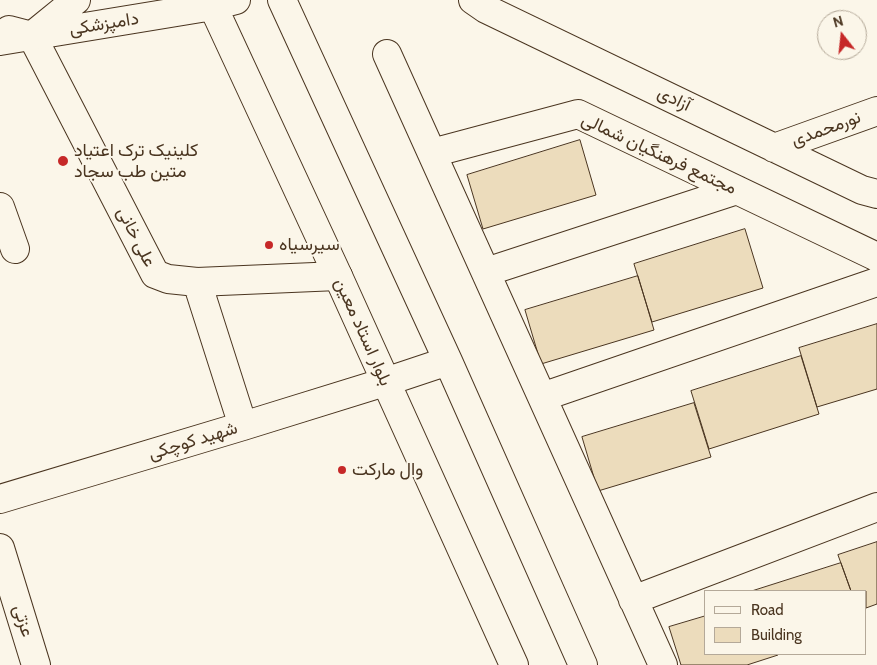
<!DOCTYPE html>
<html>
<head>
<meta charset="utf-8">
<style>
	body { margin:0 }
	#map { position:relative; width:877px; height:665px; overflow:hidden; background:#fbf6e9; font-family:Cabin,sans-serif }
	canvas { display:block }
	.legend { position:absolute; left:704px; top:590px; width:162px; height:65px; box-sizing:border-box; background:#fbf6e9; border:1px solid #b4a999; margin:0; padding:6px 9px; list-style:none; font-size:15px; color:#4a3520 }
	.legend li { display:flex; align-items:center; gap:10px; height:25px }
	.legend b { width:25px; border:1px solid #b4a999 }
	.north { position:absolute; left:817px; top:10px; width:50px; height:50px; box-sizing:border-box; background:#fbf6e9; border:1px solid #b4a999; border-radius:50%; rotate:344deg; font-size:14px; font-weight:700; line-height:20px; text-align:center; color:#4a3520 }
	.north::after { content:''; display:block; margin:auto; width:18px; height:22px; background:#c62828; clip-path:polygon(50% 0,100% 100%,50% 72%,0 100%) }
</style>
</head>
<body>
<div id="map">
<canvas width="877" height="665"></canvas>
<ul class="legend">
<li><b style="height:6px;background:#fbf6e9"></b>Road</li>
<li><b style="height:14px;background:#ecdcbc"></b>Building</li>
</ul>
<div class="north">N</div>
</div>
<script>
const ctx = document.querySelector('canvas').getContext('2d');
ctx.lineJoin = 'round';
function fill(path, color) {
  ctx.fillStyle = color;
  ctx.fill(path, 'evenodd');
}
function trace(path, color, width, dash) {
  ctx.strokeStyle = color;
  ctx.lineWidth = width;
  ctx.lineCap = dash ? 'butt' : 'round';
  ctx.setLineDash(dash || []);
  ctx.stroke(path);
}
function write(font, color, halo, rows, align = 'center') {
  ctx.font = font + ' Cabin,Vazirmatn,sans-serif';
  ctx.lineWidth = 4;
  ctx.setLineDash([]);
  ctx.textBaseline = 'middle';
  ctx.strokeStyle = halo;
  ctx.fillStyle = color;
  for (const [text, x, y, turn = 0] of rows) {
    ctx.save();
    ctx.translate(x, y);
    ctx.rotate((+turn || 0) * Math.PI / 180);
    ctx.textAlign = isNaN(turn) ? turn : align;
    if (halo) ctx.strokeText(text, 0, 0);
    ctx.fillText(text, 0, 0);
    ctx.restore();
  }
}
const building = new Path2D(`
	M580 140 596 195 483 229 467 175Z
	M745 229 763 288 652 322 634 264Z
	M638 276 654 330 541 364 525 310Z
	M877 324V389L817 407 799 348Z
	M801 356 819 414 709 449 691 391Z
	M694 403 711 457 598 491 582 437Z
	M877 542V604L866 608V591H851L838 555Z
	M841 563 851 591H752Z
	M706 616V654H778V655L747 665H681L669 627Z`);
const minor = new Path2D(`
	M473 0 486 9C612 69 736 130 862 190L877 194
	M9 30 32 36 155 274 168 279 197 282 338 276
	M387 54 663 665
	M774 148 877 111
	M432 153 578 114 877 257
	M0 207 15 249
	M486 272 737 190
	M197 282 243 426
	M542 397 877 282
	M0 499 243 426 385 382
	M0 548 36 665
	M633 600 877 507`);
const secondary = new Path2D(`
	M210 0 338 276 514 665
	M282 0 448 361 583 665
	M33 35 76 0
	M0 41 213 6 236 0
	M385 382 448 361`);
const markers = [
	[63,161,6,"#c62828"],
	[269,245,5,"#c62828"],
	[342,470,5,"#c62828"]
];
const streetNames = [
	["دامپزشکی",104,24,-9],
	["آزادی",674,99,26],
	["نورمحمدی",826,129,-20],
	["مجتمع فرهنگیان شمالی",659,154,25],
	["علی خانی",136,237,63],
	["بلوار استاد معین",363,332,66],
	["شهید کوچکی",193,441,-17],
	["عزتی",23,621,73]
];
const poiNames = [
	["کلینیک ترک اعتیاد",74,151],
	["متین طب سجاد",74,172],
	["سیرسیاه",279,245],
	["وال مارکت",352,470]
];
fill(building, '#ecdcbc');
trace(building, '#4a3520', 1);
trace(minor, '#4a3520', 30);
trace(secondary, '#4a3520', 30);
trace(minor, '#fbf6e9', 28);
trace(secondary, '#fbf6e9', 28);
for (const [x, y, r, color] of markers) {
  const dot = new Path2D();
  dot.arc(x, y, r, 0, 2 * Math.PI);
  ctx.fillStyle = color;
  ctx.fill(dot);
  trace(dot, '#fbf6e9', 2);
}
write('18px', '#4a3520', '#fbf6e9', streetNames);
write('18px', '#4a3520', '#fbf6e9', poiNames, 'left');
</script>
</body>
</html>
